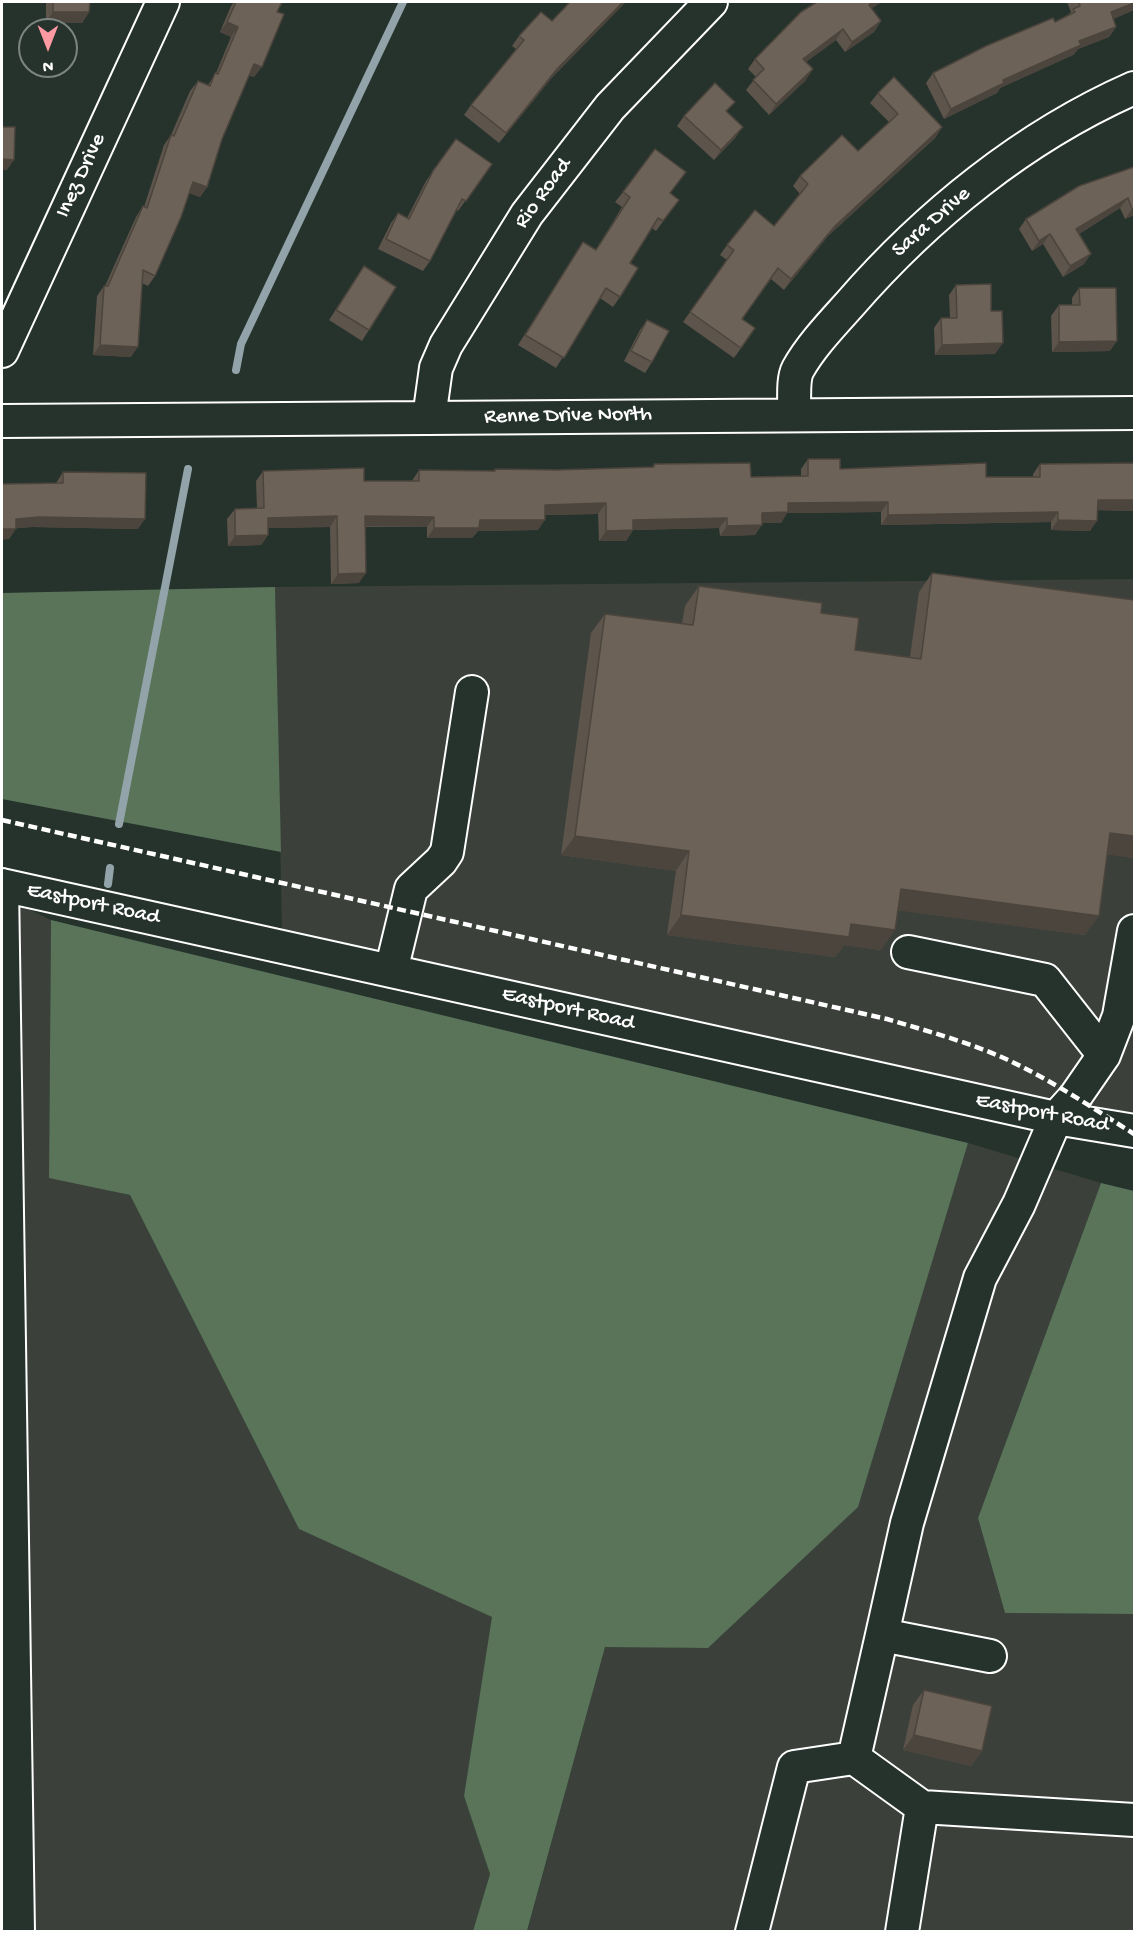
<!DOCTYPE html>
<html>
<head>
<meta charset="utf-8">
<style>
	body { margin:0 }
	#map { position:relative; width:1136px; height:1933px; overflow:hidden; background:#26332d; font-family:"Gochi Hand",sans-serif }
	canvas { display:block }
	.frame { position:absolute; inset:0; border:3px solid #fff; pointer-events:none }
	.north { position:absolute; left:18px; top:18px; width:60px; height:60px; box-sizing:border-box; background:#26332d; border:2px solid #7d8581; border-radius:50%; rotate:180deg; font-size:16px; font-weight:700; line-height:24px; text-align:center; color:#fff }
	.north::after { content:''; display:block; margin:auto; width:21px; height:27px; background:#ff9aa2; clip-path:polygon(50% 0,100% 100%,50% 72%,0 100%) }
</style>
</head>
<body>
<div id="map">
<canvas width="1136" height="1933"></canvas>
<div class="frame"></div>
<div class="north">N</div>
</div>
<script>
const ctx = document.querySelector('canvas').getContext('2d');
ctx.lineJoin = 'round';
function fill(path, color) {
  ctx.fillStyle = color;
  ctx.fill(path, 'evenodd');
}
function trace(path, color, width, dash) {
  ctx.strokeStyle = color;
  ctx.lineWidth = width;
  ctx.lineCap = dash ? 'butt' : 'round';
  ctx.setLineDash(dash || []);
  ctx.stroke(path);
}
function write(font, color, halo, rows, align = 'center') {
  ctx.font = font + ' "Gochi Hand",sans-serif';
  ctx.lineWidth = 4.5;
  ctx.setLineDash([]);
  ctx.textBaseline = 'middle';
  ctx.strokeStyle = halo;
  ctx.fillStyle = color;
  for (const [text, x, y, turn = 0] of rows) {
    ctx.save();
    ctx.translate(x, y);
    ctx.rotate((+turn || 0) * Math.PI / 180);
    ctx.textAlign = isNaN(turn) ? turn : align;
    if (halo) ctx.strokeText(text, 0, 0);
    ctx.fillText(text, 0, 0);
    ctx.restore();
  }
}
const built = new Path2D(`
	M1134 579V1116L1056 1105 282 932 275 587Z
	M18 904 51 920 49 1177 130 1195 299 1529 493 1617 464 1796 490 1874 473 1931H32Z
	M968 1143 1101 1183 978 1518 1005 1613 1134 1614V1931L527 1932 605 1646 708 1648 858 1506Z`);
const green = new Path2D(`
	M275 587 281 852 2 799V593Z
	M51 920 968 1143 858 1507 708 1648 605 1647 527 1931H473L490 1874 464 1796 492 1617 299 1529 130 1195 49 1178Z
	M1101 1183 1134 1191V1614L1005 1613 978 1518Z`);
const stream = new Path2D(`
	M236 370 241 344 403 2
	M119 824 188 469
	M108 884 110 868`);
const minor = new Path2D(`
	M2 351 163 2
	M794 415C795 402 792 380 798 369 811 346 831 325 849 305 927 215 1025 136 1134 88
	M429 418 436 368 446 345 527 214 610 107 711 2
	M2 421 1134 413
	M2 885 1056 1118 1134 1131
	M2 885 18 1932
	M908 952 1045 980 1104 1055
	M391 971 411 889 441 861 447 852 472 692
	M990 1656 882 1635 907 1523 980 1278 1019 1204 1056 1118 1075 1097 1104 1055 1119 1016 1134 931
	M854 1758 882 1635
	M752 1932 794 1767 854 1758 922 1807 1134 1820
	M902 1932 922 1807`);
const rail = new Path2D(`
	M2 820 887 1019C927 1031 968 1042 1006 1059 1051 1080 1093 1108 1134 1134`);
const wall = new Path2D(`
	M46 2H96H90L89 12 82 23 46 22Z
	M234 2H283L277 12 254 77 249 75 222 139 207 187 200 197 189 193 155 276 148 286 142 283 131 357 93 355 97 296 104 286H105L136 217 143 206 144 207 164 145 171 135 190 91 198 81 208 85 216 73 231 37 220 32 231 6Z
	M1067 2H1134V10L1113 19 1116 27 1109 37 1078 49 1073 55 1000 88 997 93 944 119 926 83 933 73 1055 22 1069 14 1071 12Z
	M871 9 881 21 874 32 845 52 836 40 806 62V80L769 115 746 90 756 77 748 69 755 59Z
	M552 21 550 80 499 143 464 115 471 105 516 49 512 46 519 36Z
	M878 93 942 127 935 138 828 236 784 290 771 279 742 319 755 328 734 358 683 322 727 260 720 255 727 245 774 226 800 194 793 186 800 176 858 151 889 122 870 103Z
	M727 112 736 137 714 160 677 126 684 116Z
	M456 139 492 164 458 211 457 210 430 261 423 271 378 249 391 223 398 213 407 218 426 181Z
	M1134 167V215L1125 219 1120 208 1079 234 1084 264 1063 277 1043 244 1032 251 1019 229 1026 219Z
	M623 192 670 194 679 200 656 231 652 228 630 263 620 297 613 307 600 298 556 368 518 345 583 242 596 250 622 207 615 202Z
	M364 266 369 330 362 341 329 320Z
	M956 285 991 311 995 354 935 355 934 328 941 318H950L949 295Z
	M1079 288 1110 351 1052 352 1051 316 1059 305H1072V298Z
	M647 320 652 362 645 373 624 361 640 330Z
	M808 459 840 469 986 477H1033V474L1040 464 1134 463V511L1097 510 1090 531 1051 530V522L881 525V512L787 513 781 523H762L755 535 720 536 719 528 633 530 626 541H599L598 514 545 515 538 530 478 531 472 538H427V527H365L359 583 331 584 330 527 268 528V535L261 545 228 546 227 519 235 509 257 508 256 481 263 471 364 481H412L419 470 494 471 495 469 556 470 652 467 654 464 751 477 801 476V469Z
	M63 472 138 529 32 527 16 528 9 539 2 484 56 483Z
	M932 573 1134 600V858L1107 854 1085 935 898 910 881 950 844 945 835 957 667 935 676 871 561 855 591 633 605 614 682 624 685 606 699 586 821 613 855 650 910 657 919 592Z
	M924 1690 982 1751 971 1766 903 1750 913 1705Z`);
const shadedWall = new Path2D(`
	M623 2H626L550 80 499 143 557 69Z
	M874 2H882L861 15 869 5Z
	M1134 3V10L1103 23 1111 12Z
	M53 12H89L82 23 46 22Z
	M881 21 874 32 845 52 852 42Z
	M227 22 238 27 231 37 220 32Z
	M1116 27 1109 37 1078 49 1073 55 1000 88 997 93 944 119 951 109 1003 80 1079 41Z
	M843 29 836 40 796 69 803 59Z
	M254 64 262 67 254 77 247 74Z
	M813 69 806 80 769 115 776 104Z
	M743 127 736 137 714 160 721 150Z
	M942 127 935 138 828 236 784 290 791 279 835 226Z
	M2 159 14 160 7 170H2Z
	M193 182 207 187 200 197 186 192Z
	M1128 198 1120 208 1069 240 1076 229Z
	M1134 208V215L1125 219 1132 209Z
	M1050 234 1043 244 1032 251 1039 241Z
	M1091 254 1084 264 1063 277 1070 266Z
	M1117 341 1110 351 1052 352 1059 342Z
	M1003 343 995 354 935 355 942 345Z
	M100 345 138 347 131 357 93 355Z
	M1098 500H1134V511L1090 510Z
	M888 502 881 512 787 513 781 523H754L762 513 788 503Z
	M606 503 598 514 537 515 545 505Z
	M1058 512 1051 522 881 525 888 515Z
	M337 516 330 527 260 528 268 518Z
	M365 516 434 517 427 527 358 526Z
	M39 517 145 519 138 529 32 527 9 529 16 519Z
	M727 518 719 528 625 530 633 520Z
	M480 520H545L538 530 478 531 472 538H427L434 528Z
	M1058 520 1097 521 1090 531 1051 530Z
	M762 525 755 535 720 536 727 526Z
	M2 529H16L9 539 2 540Z
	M633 530 626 541H599L606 531Z
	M268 535 261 545 228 546 235 536Z
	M366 573 359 583 331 584 338 574Z
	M1110 833 1134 836V858L1096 853Z
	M575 836 689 851 676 871 561 855Z
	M901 889 1099 916 1085 935 887 909Z
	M681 915 851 924 895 930 881 950 844 945 835 957 667 935Z
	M914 1735 982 1751 971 1766 903 1750Z`);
const building = new Path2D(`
	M53 2H90L89 12H53Z
	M236 2H282L277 12 284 14 262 67 254 64 222 139 207 187 193 182 181 217 155 276 143 270 138 347 100 345 104 286H108L143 206 147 208 171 135 174 136 198 81 210 86 215 73 218 74 238 27 227 22Z
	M570 2H623L557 69 506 133 471 105 524 40 519 36 541 12 552 21Z
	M817 2H874L869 5 881 21 852 42 843 29 803 59 813 69 776 104 753 80 764 69 755 59 801 12Z
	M1079 2H1134V3L1111 12 1116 27 1079 41 1081 45 1003 80 1004 83 951 109 933 73 986 46 1053 18 1055 22 1075 12 1073 9 1080 6Z
	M894 77 942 127 835 226 791 279 778 268 742 319 755 328 741 348 690 312 734 250 727 245 755 210 774 226 808 184 800 176 842 135 858 151 898 114 878 93Z
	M715 83 735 102 726 111 743 127 721 150 684 116Z
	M2 127H15L14 160 2 159Z
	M456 139 492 164 466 201 462 199 430 261 386 239 398 213 409 219 433 171Z
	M655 149 686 172 670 193 679 200 663 221 658 218 630 263 638 268 620 297 606 288 564 358 525 335 583 242 596 250 630 197 623 192Z
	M1134 167V208L1132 209 1128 198 1076 229 1091 254 1070 266 1050 234 1039 241 1026 219 1079 186Z
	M364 266 396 287 369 330 336 310Z
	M991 284V311H1002L1003 343 942 345 941 318H957L956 285Z
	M1079 288H1116L1117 341 1059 342V305H1080Z
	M647 320 669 331 652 362 631 351Z
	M808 459H840V469L986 463V477H1040V464L1134 463V500H1098L1097 521 1058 520V512L888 515V502L788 503V512L762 513V525L727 526V518L633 520V530L606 531V503L545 505V520H480L479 528H434V517L365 516 366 573 338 574 337 516 268 518V535L235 536V509L264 508 263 471 364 468V481H419V470L495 471V469L556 470 654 467V464L750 463 751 477 808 476Z
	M2 470V484L63 483V472L146 473 145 519 39 517 16 519V529H2Z
	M932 573 1134 600V836L1110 833 1099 916 901 889 895 930 851 924 849 937 681 915 689 851 575 836 605 614 693 625 699 586 822 603 821 613 859 618 855 650 921 659Z
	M924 1690 992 1706 982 1751 914 1735Z`);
const streetNames = [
	["Inez Drive",82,176,-65],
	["Rio Road",544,194,-54],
	["Sara Drive",932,223,-41],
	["Renne Drive North",568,417,-1],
	["Eastport Road",93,905,12],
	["Eastport Road",568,1010,13],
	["Eastport Road",1042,1114,11]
];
fill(built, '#3b413a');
fill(green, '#5a745a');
trace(stream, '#92a3a9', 8);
trace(minor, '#fff', 36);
trace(minor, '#26332d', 32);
trace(rail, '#fff', 4.5, [9, 4.5]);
fill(wall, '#5d544b');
fill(shadedWall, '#4c453d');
fill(building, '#6c6257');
trace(building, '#4c453d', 1.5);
write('22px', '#fff', '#26332d', streetNames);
</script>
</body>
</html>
